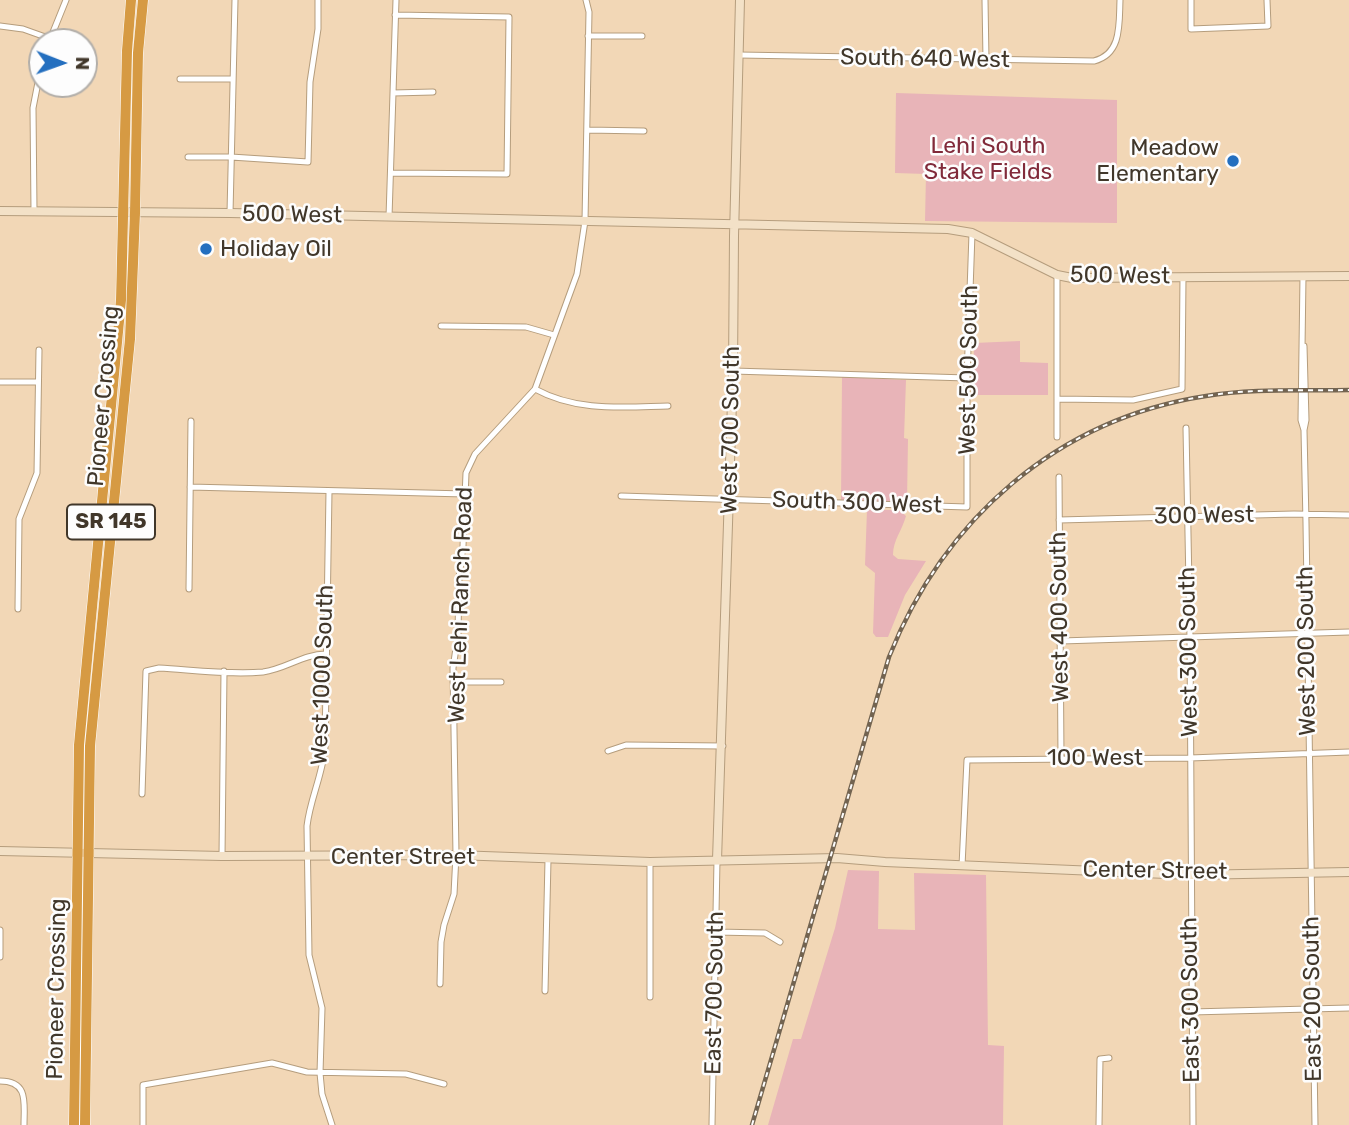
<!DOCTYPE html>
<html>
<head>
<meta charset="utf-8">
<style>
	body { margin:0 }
	#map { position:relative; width:1349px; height:1125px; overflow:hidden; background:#f2d7b6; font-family:Rubik,sans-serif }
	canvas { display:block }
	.north { position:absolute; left:28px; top:28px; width:70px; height:70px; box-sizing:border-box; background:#fdfdfd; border:2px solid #b2aea9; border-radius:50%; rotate:91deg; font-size:19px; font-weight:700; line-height:28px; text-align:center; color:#41372a }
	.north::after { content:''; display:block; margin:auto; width:24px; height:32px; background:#246fbf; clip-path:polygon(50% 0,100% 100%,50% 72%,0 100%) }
</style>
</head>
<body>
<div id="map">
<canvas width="1349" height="1125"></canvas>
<div class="north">N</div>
</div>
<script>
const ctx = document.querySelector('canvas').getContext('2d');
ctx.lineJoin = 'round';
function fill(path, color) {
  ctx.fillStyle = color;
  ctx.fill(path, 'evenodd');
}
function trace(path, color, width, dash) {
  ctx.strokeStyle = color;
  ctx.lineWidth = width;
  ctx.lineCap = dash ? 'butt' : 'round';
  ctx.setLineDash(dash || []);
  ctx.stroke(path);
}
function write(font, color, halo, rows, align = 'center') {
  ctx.font = font + ' Rubik,sans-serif';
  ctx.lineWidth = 5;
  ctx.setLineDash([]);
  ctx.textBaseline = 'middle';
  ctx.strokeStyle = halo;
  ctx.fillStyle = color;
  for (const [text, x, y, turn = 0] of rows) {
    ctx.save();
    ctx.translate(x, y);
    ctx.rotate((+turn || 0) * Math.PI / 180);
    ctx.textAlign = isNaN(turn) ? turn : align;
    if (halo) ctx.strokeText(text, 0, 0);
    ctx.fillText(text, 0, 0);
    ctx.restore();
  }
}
const green = new Path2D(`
	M896 93 1117 100V223L925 221 926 174 895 173Z
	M1020 341V362L1048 363V395H973L974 343Z
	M842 377 906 380 904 438 908 439 907 502 841 500Z
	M867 510H899L906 516C902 531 893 540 893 555L898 559 926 561 905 595 888 637H876L873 633 875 573 865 565Z
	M848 870 879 871 878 929 915 930 914 873 986 875 988 1045 1004 1046 1003 1125H768L793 1039H801L835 928Z`);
const street = new Path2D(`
	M985 0 986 60
	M1191 0V29L1268 26 1267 0
	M0 26 23 29 51 39
	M588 36H642
	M49 42 66 0
	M739 55 1094 61C1122 54 1119 24 1120 0
	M180 79H233
	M393 93 433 92
	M587 130 644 131
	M188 157H231L308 162 310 82 318 29V0
	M391 173 507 174 509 17 395 15
	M34 211 33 108 42 62
	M230 213 235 0
	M389 217 396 0
	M1057 275V437
	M1303 276 1301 420 1304 430 1306 523 1315 1125
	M441 326 526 327 554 335
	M733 371 967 378
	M0 382H38
	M535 389C577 412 622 407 668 406
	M1057 399 1133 400 1182 389 1183 277
	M1186 428 1190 639 1193 1125
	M1304 430 1306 420 1304 346
	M1059 477 1061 758
	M190 487 465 494
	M329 491 325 747C323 774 310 799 307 826L309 955 322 1008 320 1073 322 1094 332 1125
	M621 496 967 507V378L972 233
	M1059 520 1294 514 1349 515
	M189 589 191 421
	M18 609 19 519 37 473 39 350
	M1061 641 1349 632
	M453 682H501
	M608 751 626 745 723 746
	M142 794 146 671 159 668C193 670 230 675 263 672 286 669 303 654 326 654
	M222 856 224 671
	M962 866 967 760 1190 758 1349 752
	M0 930V957
	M716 932 765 933 780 942
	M440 984 441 942 444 925 454 894 456 855 453 668 458 635 459 578 463 546 466 473 475 454 535 389 577 274 585 221 589 12 586 0
	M545 991 548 860
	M650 997V862
	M1191 1012 1349 1008
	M0 1081C29 1081 24 1103 24 1125
	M143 1125V1085L272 1063 307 1072 406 1074 444 1084
	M712 1125 717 860
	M1099 1125 1100 1059 1109 1058`);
const secondary = new Path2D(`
	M0 211 230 213 948 229 972 233 1057 275 1072 278 1349 276
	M0 851 222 856 456 855 650 862 837 858 885 862 1190 875 1349 872
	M717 860 733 371 734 236 740 0`);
const highway = new Path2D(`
	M74 1125 79 745 121 300 127 51 131 0
	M85 1125 90 746 130 339 135 213 138 53 143 0`);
const rail = new Path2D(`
	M752 1125 889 657C944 519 1057 419 1206 396 1252 388 1302 391 1349 390`);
const markers = [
	[1233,161,7,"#246fbf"],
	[206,249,7,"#246fbf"]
];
const shields = [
	[111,522,88]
];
const shieldNames = [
	["SR 145",111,522]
];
const streetNames = [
	["South 640 West",925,59,1],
	["500 West",292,215,1],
	["500 West",1120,276,1],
	["West 500 South",969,370,-89],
	["Pioneer Crossing",104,396,-85],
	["West 700 South",731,430,-89],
	["South 300 West",857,503,2],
	["300 West",1204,516,-1],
	["West Lehi Ranch Road",461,605,-88],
	["West 400 South",1060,617,-91],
	["West 200 South",1307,651,-91],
	["West 300 South",1189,652,-91],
	["West 1000 South",323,675,-88],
	["100 West",1095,758],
	["Center Street",403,857],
	["Center Street",1155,871,1],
	["Pioneer Crossing",57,989,-89],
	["East 700 South",715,993,-89],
	["East 200 South",1313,999,-91],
	["East 300 South",1191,1000,-91]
];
const parkNames = [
	["Lehi South",988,146],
	["Stake Fields",988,172]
];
const poiNames = [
	["Meadow",1219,148],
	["Elementary",1219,174],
	["Holiday Oil",220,249,"left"]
];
fill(green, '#e8b4b8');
trace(street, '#b59d7d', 7);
trace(secondary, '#b59d7d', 10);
trace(highway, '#fff', 11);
trace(street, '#fff', 5);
trace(secondary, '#f3e1c7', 8);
trace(highway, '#d69a43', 10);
trace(rail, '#736451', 4.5);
trace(rail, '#fdfdfd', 2, [5]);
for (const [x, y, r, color] of markers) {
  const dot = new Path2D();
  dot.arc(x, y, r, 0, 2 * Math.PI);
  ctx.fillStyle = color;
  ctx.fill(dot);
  trace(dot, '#fdfdfd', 2.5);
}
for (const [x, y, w] of shields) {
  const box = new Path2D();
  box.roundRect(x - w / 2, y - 17.5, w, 35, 5);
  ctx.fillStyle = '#fdfdfd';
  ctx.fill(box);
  trace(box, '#41372a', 2);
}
write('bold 21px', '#41372a', null, shieldNames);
write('23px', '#41372a', '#fdfdfd', streetNames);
write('23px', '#812a3a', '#fdfdfd', parkNames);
write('23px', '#41372a', '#fdfdfd', poiNames, 'right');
</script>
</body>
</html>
